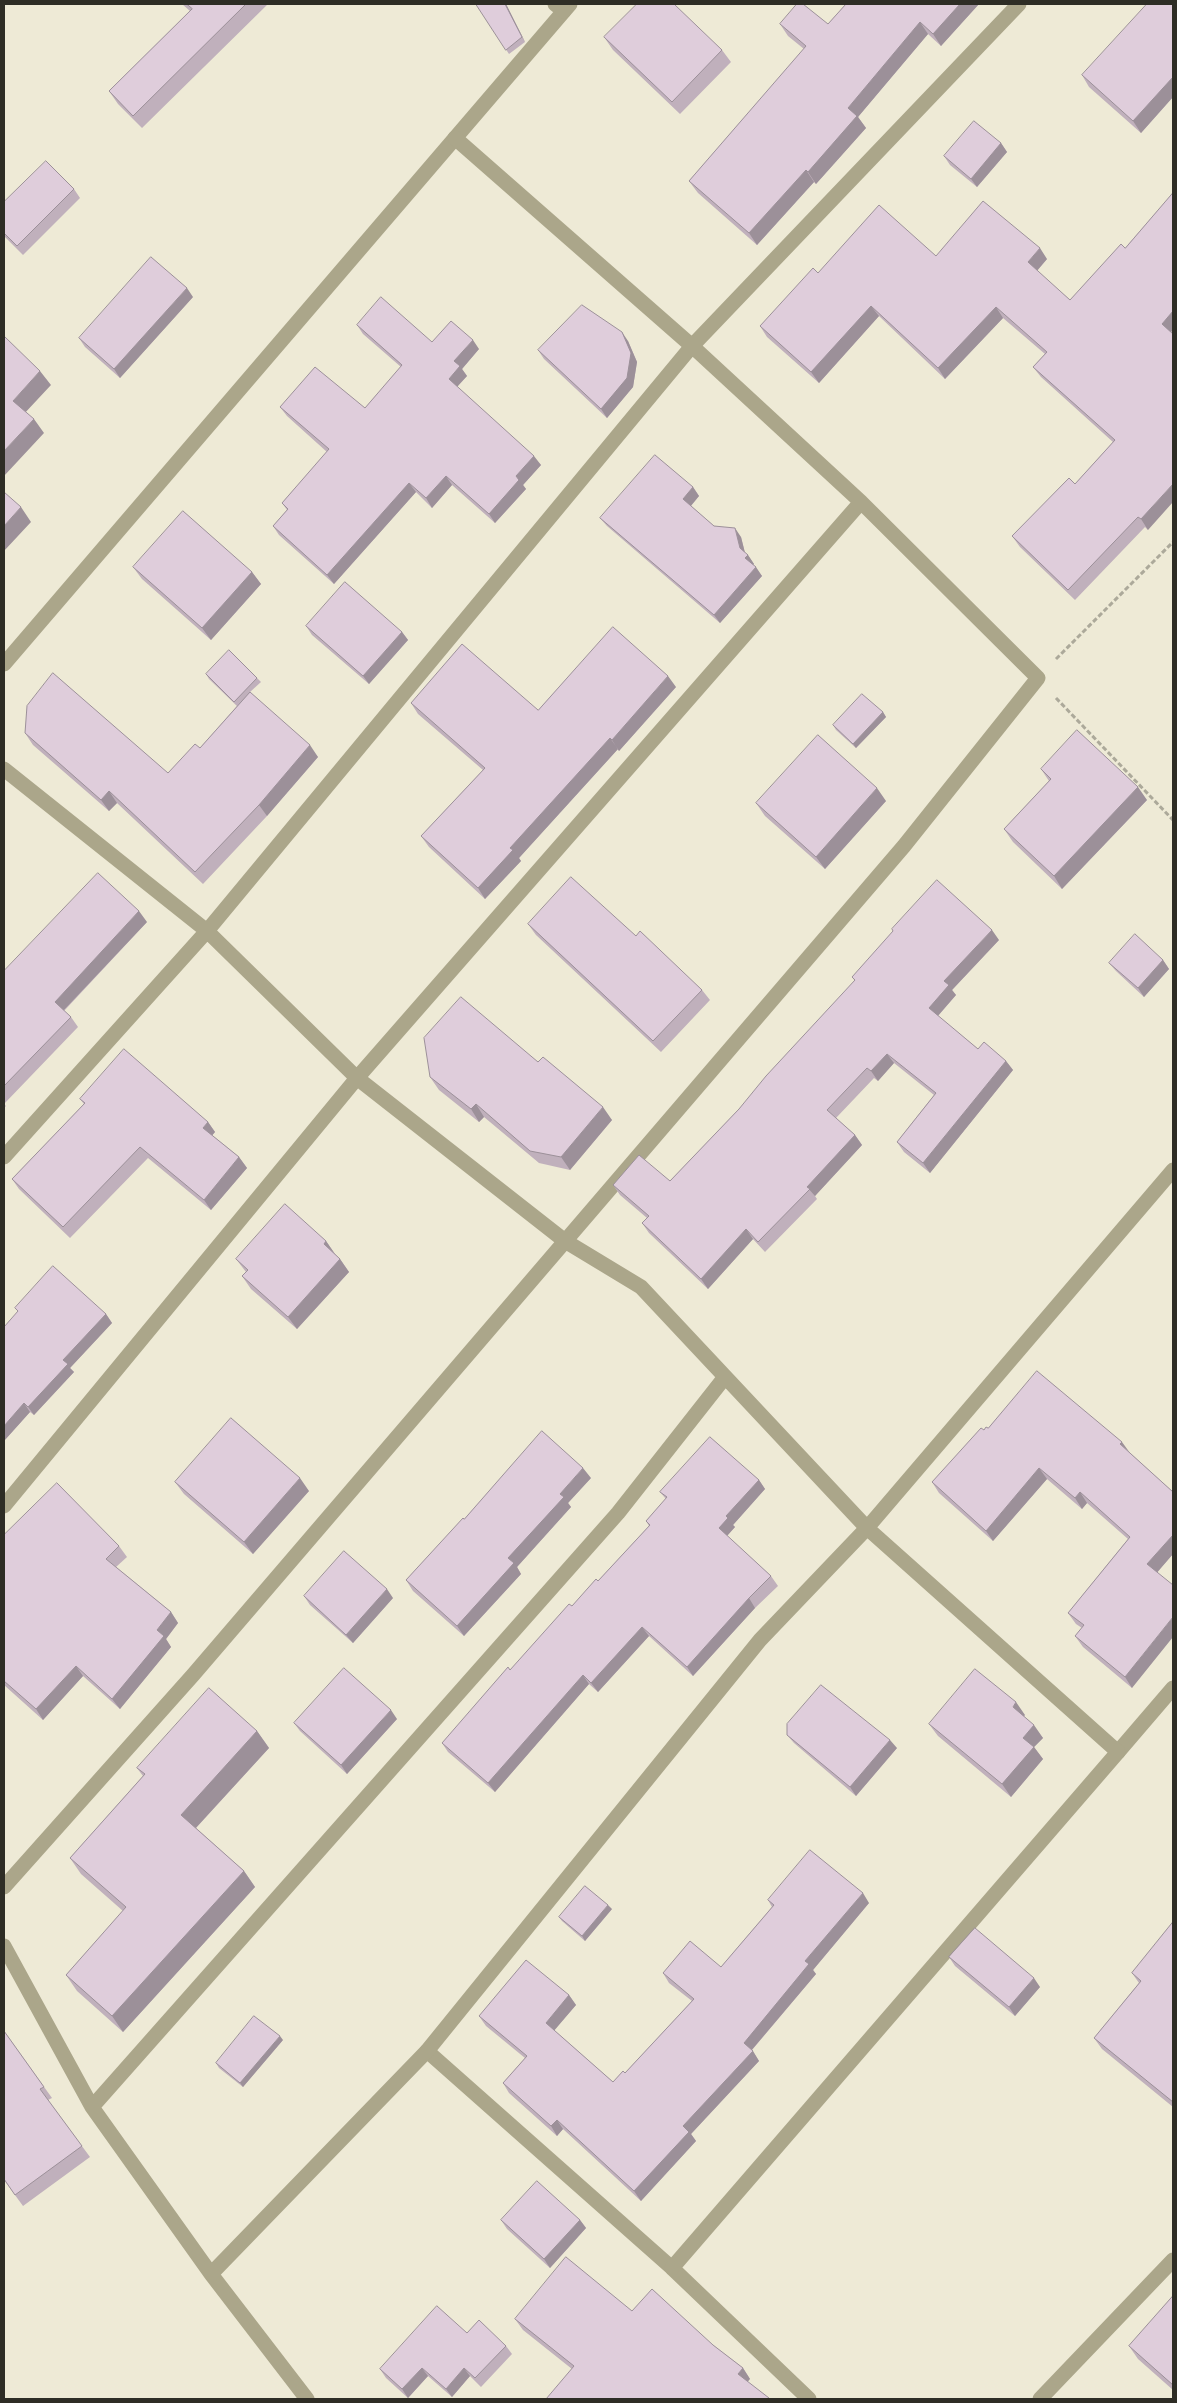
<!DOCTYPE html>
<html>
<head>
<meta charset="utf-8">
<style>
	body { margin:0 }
	#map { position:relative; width:1177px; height:2403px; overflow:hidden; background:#eeead6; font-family:"Libre Baskerville",serif }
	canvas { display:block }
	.frame { position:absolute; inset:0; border:5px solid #2e2d25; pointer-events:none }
</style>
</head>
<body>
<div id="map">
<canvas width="1177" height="2403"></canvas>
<div class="frame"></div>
</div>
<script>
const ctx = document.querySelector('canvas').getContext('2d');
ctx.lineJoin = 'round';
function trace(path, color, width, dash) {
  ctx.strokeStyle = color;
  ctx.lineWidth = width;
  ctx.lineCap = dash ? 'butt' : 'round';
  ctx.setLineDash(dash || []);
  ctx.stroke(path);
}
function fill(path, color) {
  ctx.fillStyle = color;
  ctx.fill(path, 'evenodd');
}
const path = new Path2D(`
	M1056 659 1173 542
	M1056 698 1173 820`);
const lane = new Path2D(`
	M4 664 570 4
	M1118 1752 1173 1688
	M427 2051 672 2268 809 2399`);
const street = new Path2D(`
	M555 4 564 11
	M4 769 207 931 357 1078 565 1241 641 1287 867 1528 1118 1752 672 2268
	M4 1157 207 931 692 346 1019 4
	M4 1506 357 1078 861 502
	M4 1887 193 1675 904 846 1038 678 861 502 692 346 455 138
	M4 1946 92 2107 211 2274 307 2399
	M92 2107 618 1513 725 1377
	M211 2274 427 2051 760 1640 867 1528 1173 1170
	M1040 2399 1173 2260`);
const wall = new Path2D(`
	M182 4H268L142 128 118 104 109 91 190 11Z
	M476 4H506L525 42 509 54Z
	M846 4H979L941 46 928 34 858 117 866 128 816 184 814 182 757 245 698 193 689 181 804 49 788 36 780 24H828Z
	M1173 4V97L1141 133 1089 87 1082 75Z
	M604 37 722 50 731 62 680 114 613 50Z
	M1001 143 1007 152 977 187 950 165 944 156Z
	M74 189 80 198 23 255 4 236V202Z
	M1173 193V330L1171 332 1148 530 1145 527 1075 600 1020 547 1012 536 1075 484 1113 442 1041 377 1033 367 1045 354 1003 318 945 379 879 316 819 383 767 337 760 326 818 273 936 256 1047 259 1037 271 1070 300 1125 248Z
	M193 297 120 378 85 347 79 338Z
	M357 325 432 342 479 349 462 369 467 376 457 387 541 465 523 485 526 489 495 523 452 485 432 508 416 492 334 584 279 535 273 526 287 510 282 503 327 452 287 416 280 407 365 408 401 367 363 334Z
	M628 341 637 362 633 387 607 418 544 359 538 350Z
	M693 487 699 496 691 506 714 526 741 537 745 553 748 555 754 564 753 565 762 576 720 623 607 526 600 518Z
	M133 567 252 572 261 584 211 640 142 579Z
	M306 626 402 632 408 640 369 684 312 635Z
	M206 674 257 678 261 682 250 692 318 757 267 816 203 884 117 803 109 811 33 745 25 733 168 773 200 748 237 706 209 679Z
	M676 687 619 751 618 749 519 858 521 861 485 899 429 847 421 836 483 770 418 714 411 703 538 710Z
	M883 712 886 717 856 748 836 730 833 725Z
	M1041 769 1147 800 1062 889 1013 842 1004 829 1049 781Z
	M886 801 825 869 765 816 756 803Z
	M147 922 64 1011 71 1017 78 1027 4 1104 6 1106 4 1108V971Z
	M528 924 636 936 702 990 710 1000 661 1052 536 935Z
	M999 940 952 990 956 995 938 1016 978 1049 1006 1061 1013 1070 930 1173 904 1152 897 1142 934 1095 894 1063 878 1081 874 1078 836 1118 855 1135 862 1145 815 1196 817 1199 765 1252 753 1239 708 1289 649 1233 642 1223 647 1218 620 1195 613 1185 670 1181 739 1109 855 981 852 977Z
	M1163 960 1169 969 1144 997 1116 971 1109 963Z
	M538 1062 612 1120 570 1170 539 1163 484 1117 479 1122 439 1090 430 1077Z
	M80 1099 208 1122 215 1132 212 1135 239 1157 247 1168 211 1210 148 1158 70 1238 19 1189 12 1179 84 1104Z
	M326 1241 335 1254 340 1259 349 1272 297 1329 251 1289 242 1276 246 1272 236 1259Z
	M15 1308 106 1314 112 1323 70 1368 74 1372 34 1415 30 1412 4 1441 18 1311Z
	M988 1428 1129 1452 1173 1492V1554L1157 1572 1132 1688 1083 1647 1075 1636 1082 1628 1076 1624 1068 1613 1128 1539 1087 1503 1082 1509 1047 1479 993 1541 939 1493 932 1482 984 1430Z
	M591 1478 568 1503 571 1507 517 1567 521 1574 464 1636 413 1591 406 1580 464 1519Z
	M759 1480 765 1489 733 1525 735 1527 727 1536 771 1576 778 1586 755 1608 693 1676 649 1636 598 1692 589 1684 495 1792 448 1752 442 1743 572 1606 598 1581 649 1526 646 1521 666 1499 660 1492Z
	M175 1482 309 1491 253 1554 184 1494Z
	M4 1535 119 1546 127 1557 116 1567 171 1612 178 1623 166 1639 171 1647 120 1709 83 1676 43 1720 4 1685Z
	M304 1596 393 1598 353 1643 310 1605Z
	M1025 1715 1024 1716 1043 1738 1034 1747 1043 1759 1011 1797 938 1736 929 1724Z
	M397 1719 347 1774 300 1731 294 1723Z
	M257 1731 269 1748 196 1828 244 1871 255 1887 123 2032 77 1991 66 1975 123 1911 81 1874 70 1858 143 1776 137 1768Z
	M787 1735 897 1748 856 1796 794 1743Z
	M768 1900 869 1903 813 1970 816 1974 752 2050 759 2061 691 2134 696 2141 641 2201 563 2129 557 2136 509 2093 503 2083 525 2058 486 2026 479 2016 569 1995 576 2005 554 2030 613 2082 625 2073 692 2001 669 1983 663 1973 721 1967 772 1907Z
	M612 1909 585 1941 562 1921 559 1917Z
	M1173 1922V2107L1102 2049 1094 2038 1139 1983 1132 1973Z
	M949 1957 1040 1987 1015 2016 955 1966Z
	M4 2031 52 2098 48 2100 90 2157 23 2206 4 2180Z
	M283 2040 243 2087 219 2068 216 2063Z
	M501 2220H580L586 2228 550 2268 507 2229Z
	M1173 2296V2390L1138 2359 1129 2346Z
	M632 2311 713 2345 743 2368 750 2379 572 2369 523 2330 515 2319Z
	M467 2333 506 2346 512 2354 481 2387 470 2376 452 2397 428 2376 408 2398 386 2378 380 2369Z`);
const shadedWall = new Path2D(`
	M505 4H506L525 42 522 37Z
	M960 4H979L941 46 933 34Z
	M920 22 928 34 858 117 866 128 816 184 808 172 848 108Z
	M1173 77V97L1141 133 1133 121Z
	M1001 143 1007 152 977 187 971 179Z
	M806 170 814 182 757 245 749 233Z
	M1040 248 1047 259 1035 273 1028 262Z
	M187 288 193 297 120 378 114 369Z
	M871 306 879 316 819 383 811 372Z
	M996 307 1003 318 945 379 938 368Z
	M1173 311V330L1169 334 1162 324Z
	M622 332 628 341 637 362 633 387 607 418 601 409Z
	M473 340 479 349 462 369 467 376 455 389 449 379 454 361Z
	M40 371 51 385 23 415 13 401Z
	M34 419 44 433 4 476V451Z
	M534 456 541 465 523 485 526 489 495 523 489 514 516 476Z
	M446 476 452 485 432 508 426 498Z
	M409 483 416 492 334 584 327 575Z
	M1173 484V502L1148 530 1141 519Z
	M693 487 699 496 689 508 683 499Z
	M21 507 31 522 4 551V526Z
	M735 528 741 537 746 557 740 548Z
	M748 555 754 564 751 567 745 558Z
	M756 567 762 576 720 623 714 615Z
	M252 572 261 584 211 640 202 628Z
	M402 632 408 640 369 684 363 676Z
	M668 676 676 687 619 751 612 740Z
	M883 712 886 717 856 748 853 744Z
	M610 738 618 749 519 858 521 861 485 899 478 888 510 848Z
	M310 745 318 757 267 816 259 805Z
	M1138 787 1147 800 1062 889 1054 876Z
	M877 788 886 801 825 869 816 857Z
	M109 791 117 803 109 811 101 800Z
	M139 911 147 922 62 1012 55 1002Z
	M992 930 999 940 952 990 956 995 936 1018 929 1008 944 981Z
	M1163 960 1169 969 1144 997 1138 988Z
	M887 1054 894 1063 878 1081 871 1071Z
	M1006 1061 1013 1070 930 1173 923 1163Z
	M476 1104 484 1117 479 1122 471 1109Z
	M603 1107 612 1120 570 1170 561 1157Z
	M208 1122 215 1132 210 1138 203 1128Z
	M855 1135 862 1145 815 1196 807 1187Z
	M239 1157 247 1168 211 1210 204 1200Z
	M746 1229 753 1239 708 1289 701 1279Z
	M326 1241 335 1254 324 1244Z
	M340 1259 349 1272 297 1329 288 1317Z
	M106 1314 112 1323 70 1368 74 1372 34 1415 28 1407 63 1360Z
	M24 1403 30 1412 4 1441V1426Z
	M1122 1442 1130 1453 1120 1444Z
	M583 1468 591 1478 568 1503 571 1507 517 1567 521 1574 464 1636 457 1626 508 1558 560 1494Z
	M1039 1468 1047 1479 993 1541 986 1531Z
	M300 1478 309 1491 253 1554 244 1542Z
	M759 1480 765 1489 733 1525 735 1527 726 1537 719 1528 726 1516Z
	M1080 1492 1087 1503 1082 1509 1075 1498Z
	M1173 1535V1554L1155 1575 1147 1564Z
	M387 1589 393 1598 353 1643 346 1635Z
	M749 1598 755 1608 693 1676 687 1667Z
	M171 1612 178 1623 166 1639 171 1647 120 1709 112 1699 157 1630Z
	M1173 1617V1637L1132 1688 1125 1677Z
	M642 1627 649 1636 598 1692 591 1683Z
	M76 1666 83 1676 43 1720 36 1709Z
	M583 1675 589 1684 495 1792 488 1783Z
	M1016 1702 1025 1715 1021 1719 1013 1707Z
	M391 1710 397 1719 347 1774 341 1765Z
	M1034 1725 1043 1738 1034 1747 1043 1759 1011 1797 1002 1784 1023 1738Z
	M257 1731 269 1748 193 1831 181 1815Z
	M890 1740 897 1748 856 1796 850 1787Z
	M244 1871 255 1887 123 2032 112 2016Z
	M863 1893 869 1903 813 1970 816 1974 750 2052 744 2043 805 1961Z
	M608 1905 612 1909 585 1941 582 1936Z
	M1034 1978 1040 1987 1015 2016 1009 2007Z
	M569 1995 576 2005 553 2032 546 2023Z
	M280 2036 283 2040 243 2087 240 2083Z
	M753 2051 759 2061 691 2134 696 2141 641 2201 634 2191 683 2126Z
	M557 2120 563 2129 557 2136 551 2126Z
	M580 2220 586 2228 550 2268 544 2259Z
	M422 2368 428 2376 408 2398 402 2389Z
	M464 2368 470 2376 452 2397 446 2389Z
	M743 2368 750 2379 746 2384 738 2374Z`);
const building = new Path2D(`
	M187 4H246L133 116 109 91 192 9Z
	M476 4H505L522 37 506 50Z
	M637 4H674L722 50 672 102 604 37Z
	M797 4H803L828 24 846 4H960L933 34 920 22 848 108 857 116 808 172 806 170 749 233 689 181 806 46 780 24Z
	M1147 4H1173V77L1133 121 1082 75Z
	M974 121 1001 143 971 179 944 156Z
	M46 161 74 189 17 246 4 233V202Z
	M1173 193V311L1162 324 1173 334V484L1141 519 1138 517 1068 590 1012 536 1069 478 1075 484 1115 440 1033 367 1047 352 996 307 938 368 871 306 811 372 760 326 813 268 818 273 879 205 936 256 983 201 1040 248 1028 262 1070 300 1121 244 1125 248Z
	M151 257 187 288 114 369 79 338Z
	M381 297 432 342 451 321 473 340 454 361 460 366 449 379 534 456 516 476 519 480 489 514 446 476 426 498 409 483 327 575 273 526 288 509 282 503 329 449 280 407 315 367 365 408 402 365 357 325Z
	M582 305 622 332 631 353 627 378 601 409 538 350Z
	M4 336 40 371 13 401 34 419 4 451Z
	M655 455 693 487 683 499 714 526 735 528 740 548 748 555 745 558 756 567 714 615 600 518Z
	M4 492 21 507 4 526Z
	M183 511 252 572 202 628 133 567Z
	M345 582 402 632 363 676 306 626Z
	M613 627 668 676 612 740 610 738 510 848 513 850 478 888 421 836 485 768 411 703 462 644 538 710Z
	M229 650 257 678 234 702 206 674Z
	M53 673 168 773 195 744 200 748 250 692 310 745 259 805 195 872 109 791 101 800 25 733 27 706Z
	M862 694 883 712 853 744 833 725Z
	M1077 730 1138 787 1054 876 1004 829 1051 779 1041 769Z
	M818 735 877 788 816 857 756 803Z
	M98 873 139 911 55 1002 71 1017 4 1086V971Z
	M571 877 636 936 640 931 702 990 653 1041 528 924Z
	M937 880 992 930 944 981 949 985 929 1008 978 1049 984 1042 1006 1061 923 1163 897 1142 936 1093 887 1054 871 1071 867 1068 827 1110 855 1135 807 1187 810 1189 758 1242 746 1229 701 1279 642 1223 649 1216 613 1185 639 1155 670 1181 739 1109 766 1076 855 980 852 977 893 931 892 929Z
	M1135 934 1163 960 1138 988 1109 963Z
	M461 997 538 1062 543 1057 603 1107 561 1157 530 1151 476 1104 471 1109 430 1077 424 1038Z
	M124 1049 208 1122 203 1128 239 1157 204 1200 140 1147 63 1227 12 1179 85 1103 80 1099Z
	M285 1204 326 1241 324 1244 340 1259 288 1317 242 1276 248 1270 236 1259Z
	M53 1266 106 1314 63 1360 68 1364 28 1407 24 1403 4 1426V1327L18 1311 15 1308Z
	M1037 1371 1122 1442 1120 1444 1173 1492V1535L1147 1564 1173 1585V1617L1125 1677 1075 1636 1084 1625 1068 1613 1130 1537 1080 1492 1075 1498 1039 1468 986 1531 932 1482 981 1428 984 1430 986 1427 988 1428Z
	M231 1418 300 1478 244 1542 175 1482Z
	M542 1431 583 1468 560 1494 564 1497 508 1558 514 1563 457 1626 406 1580 463 1518 464 1519Z
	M710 1437 759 1480 726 1516 728 1518 719 1528 771 1576 749 1598 687 1667 642 1627 591 1683 583 1675 488 1783 442 1743 508 1667 510 1670 569 1604 572 1606 596 1579 598 1581 650 1525 646 1521 667 1497 660 1492Z
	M57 1483 119 1546 106 1559 171 1612 157 1630 164 1636 112 1699 76 1666 36 1709 4 1681V1535Z
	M344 1551 387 1589 346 1635 304 1596Z
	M344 1668 391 1710 341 1765 294 1723Z
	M975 1669 1016 1702 1013 1707 1034 1725 1023 1738 1034 1747 1002 1784 929 1724Z
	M821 1685 890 1740 850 1787 787 1735V1724Z
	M209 1688 257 1731 181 1815 244 1871 112 2016 66 1975 126 1907 70 1858 145 1774 137 1768Z
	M810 1850 863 1893 805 1961 809 1964 744 2043 753 2051 683 2126 689 2132 634 2191 557 2120 551 2126 503 2083 527 2056 479 2016 526 1960 569 1995 546 2023 613 2082 623 2071 625 2073 694 1999 663 1973 690 1941 721 1967 774 1905 768 1900Z
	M585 1886 608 1905 582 1936 559 1917Z
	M1173 1922V2102L1094 2038 1141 1981 1132 1973Z
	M975 1928 1034 1978 1009 2007 949 1957Z
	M254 2016 280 2036 240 2083 216 2063Z
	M4 2031 44 2087 40 2089 82 2146 15 2195 4 2179Z
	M537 2181 580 2220 544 2259 501 2220Z
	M566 2257 632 2311 652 2289 713 2345 743 2368 738 2374 769 2398V2399H546L574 2366 515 2319Z
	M1173 2296V2385L1129 2346Z
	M437 2306 467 2333 479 2320 506 2346 475 2378 464 2368 446 2389 422 2368 402 2389 380 2369Z`);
trace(path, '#aca99a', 3, [5, 2.5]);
trace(lane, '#aba68a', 15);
trace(street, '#aba68a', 15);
fill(wall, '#c0b0bc');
fill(shadedWall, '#9c9099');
fill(building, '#dfcddb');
trace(building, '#9c9099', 1);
</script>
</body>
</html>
